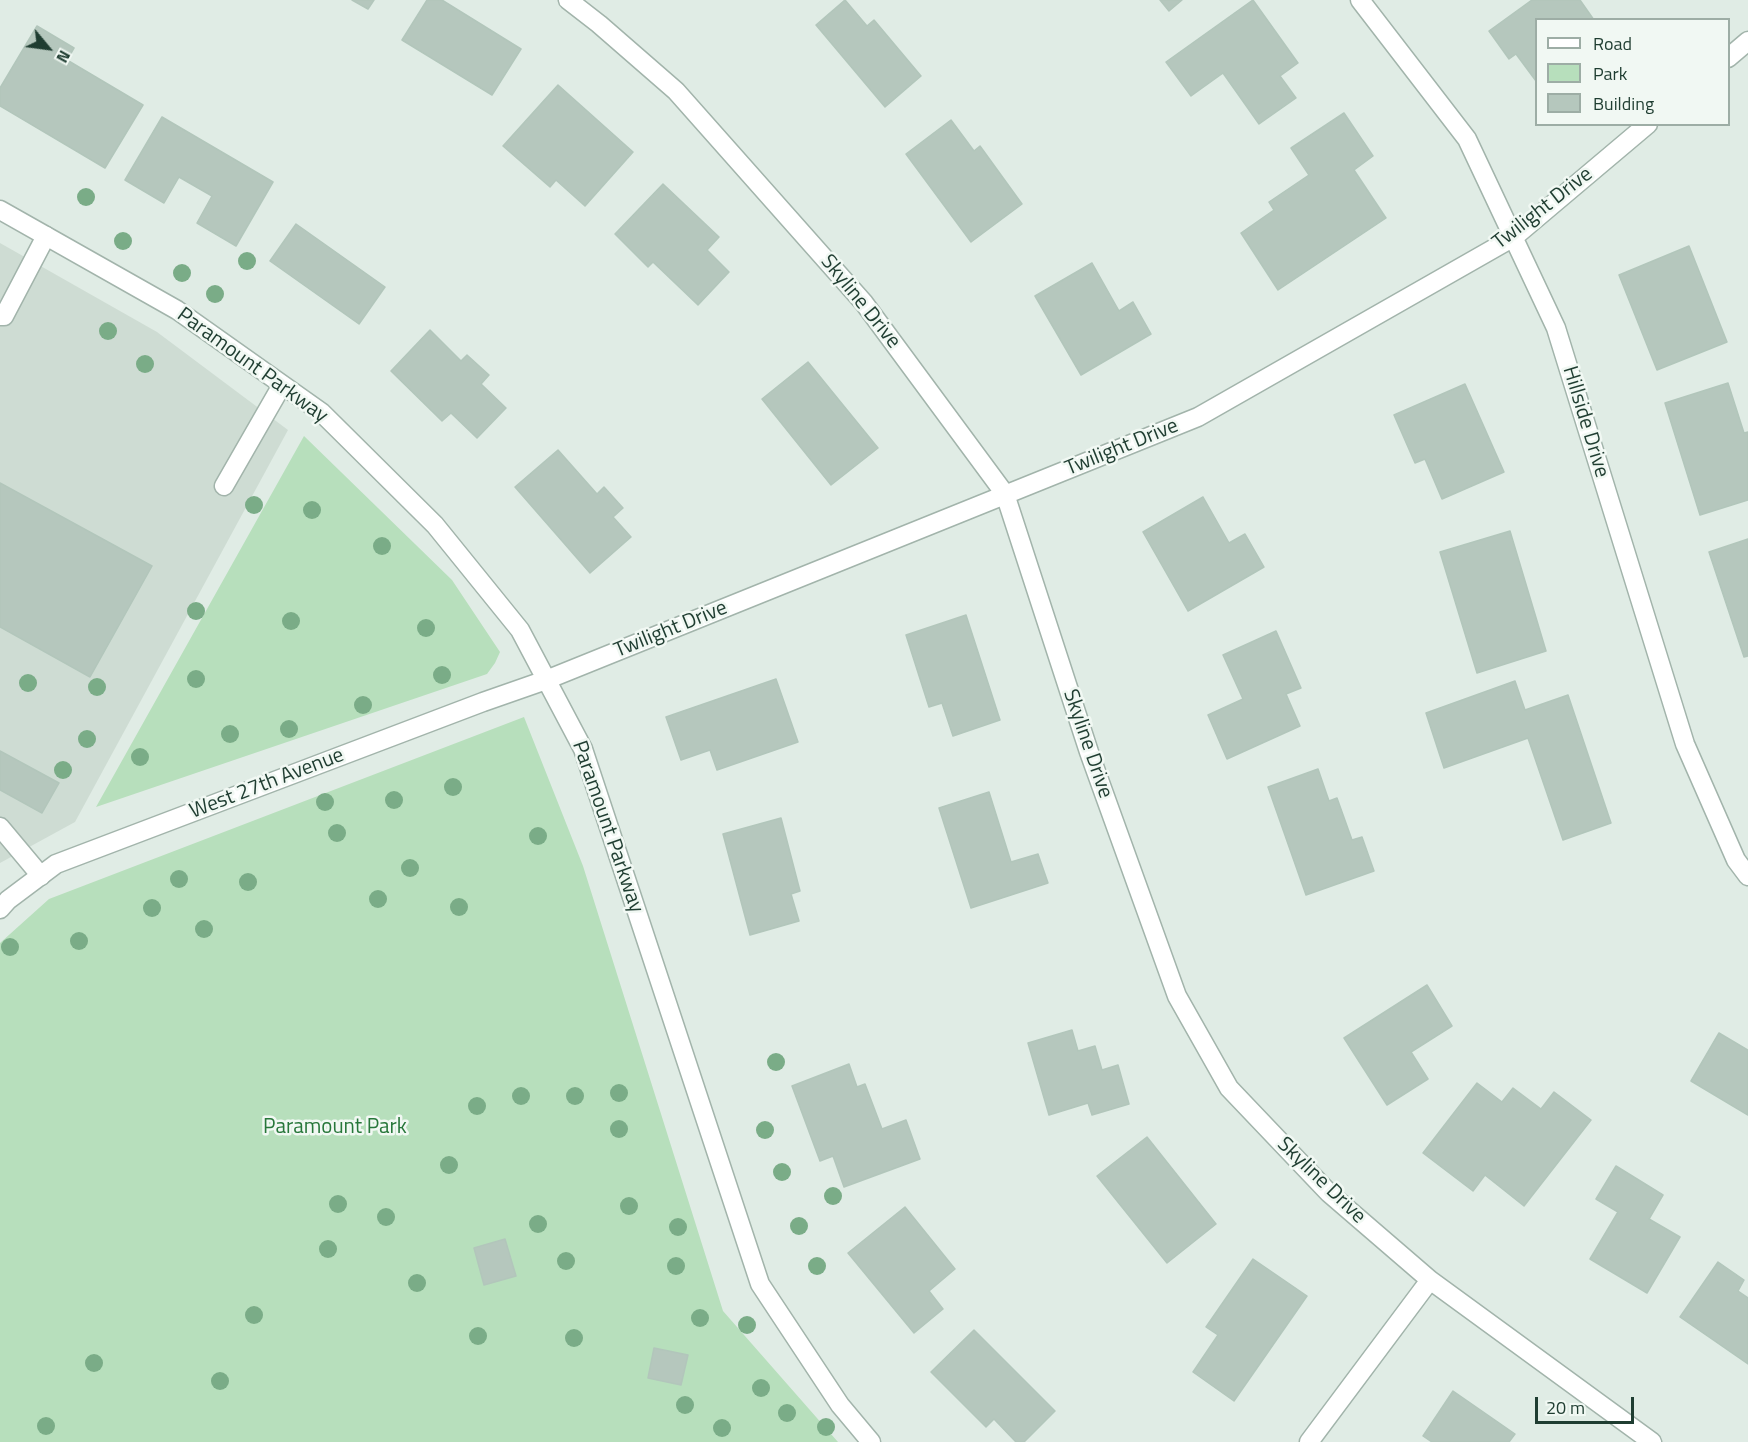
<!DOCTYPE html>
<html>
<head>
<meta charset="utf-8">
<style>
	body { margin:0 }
	#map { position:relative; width:1748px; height:1442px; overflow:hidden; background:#e0ece5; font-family:"Titillium Web",sans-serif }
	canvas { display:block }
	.legend { position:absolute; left:1535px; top:18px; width:195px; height:108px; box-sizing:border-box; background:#f1f8f3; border:2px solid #9dada5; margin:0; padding:8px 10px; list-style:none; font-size:18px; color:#1f3d31 }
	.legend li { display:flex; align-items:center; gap:12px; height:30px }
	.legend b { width:30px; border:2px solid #9dada5 }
	.north { position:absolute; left:18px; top:18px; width:60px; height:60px; -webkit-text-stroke:4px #f1f8f3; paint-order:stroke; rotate:119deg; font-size:16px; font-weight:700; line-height:24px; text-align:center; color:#1f3d31 }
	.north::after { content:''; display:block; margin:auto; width:21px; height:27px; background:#1f3d31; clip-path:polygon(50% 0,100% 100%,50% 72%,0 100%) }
	.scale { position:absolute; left:1535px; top:1397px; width:99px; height:27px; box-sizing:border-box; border:3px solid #1f3d31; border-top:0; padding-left:8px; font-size:18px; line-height:21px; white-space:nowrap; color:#1f3d31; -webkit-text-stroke:4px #f1f8f3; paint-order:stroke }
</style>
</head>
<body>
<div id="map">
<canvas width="1748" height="1442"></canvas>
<ul class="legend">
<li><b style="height:8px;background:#fff"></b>Road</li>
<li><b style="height:16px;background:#b7dfbc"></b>Park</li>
<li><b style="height:16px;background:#b5c7bd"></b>Building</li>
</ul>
<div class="north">N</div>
<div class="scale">20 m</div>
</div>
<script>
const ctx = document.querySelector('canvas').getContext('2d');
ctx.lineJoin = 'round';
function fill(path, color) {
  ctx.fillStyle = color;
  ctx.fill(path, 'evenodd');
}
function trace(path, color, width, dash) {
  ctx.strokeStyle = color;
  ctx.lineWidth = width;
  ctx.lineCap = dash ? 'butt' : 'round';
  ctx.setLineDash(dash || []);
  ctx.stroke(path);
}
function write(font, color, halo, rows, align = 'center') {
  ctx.font = font + ' "Titillium Web",sans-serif';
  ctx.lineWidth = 5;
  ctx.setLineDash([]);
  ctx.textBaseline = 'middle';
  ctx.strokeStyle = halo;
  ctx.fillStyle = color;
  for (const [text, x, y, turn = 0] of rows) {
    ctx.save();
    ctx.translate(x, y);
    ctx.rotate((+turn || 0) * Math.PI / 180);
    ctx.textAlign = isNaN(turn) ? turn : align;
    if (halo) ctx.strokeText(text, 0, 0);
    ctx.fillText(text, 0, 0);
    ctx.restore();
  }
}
const built = new Path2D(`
	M0 243 157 332 288 430 75 822 0 863Z`);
const green = new Path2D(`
	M304 436 452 580 500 652 495 663 487 674 96 807Z
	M524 717 583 866 723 1311 838 1442H0V943L49 899Z`);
const building = new Path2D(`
	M352 0H374L368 9Z
	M427 0H442L521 49 492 95 402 40Z
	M845 0 867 26 874 20 921 76 885 107 816 25Z
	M1160 0H1182L1169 11Z
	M1253 0 1298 63 1280 76 1296 98 1259 124 1223 73 1191 96 1166 62Z
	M1532 0H1580L1594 20H1536V81L1516 54 1509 59 1489 31Z
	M37 26 74 48 67 60 143 105 105 168 0 106V88Z
	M558 85 633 152 585 206 556 180 550 187 503 146Z
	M1344 113 1373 156 1354 170 1386 218 1278 290 1241 233 1274 210 1269 202 1309 175 1291 148Z
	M162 117 273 182 236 246 197 223 212 196 179 177 164 203 125 180Z
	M951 120 974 151 980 146 1022 204 971 242 906 154Z
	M663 184 719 237 707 250 729 272 698 305 653 262 648 267 615 234Z
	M296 224 385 287 359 324 270 261Z
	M1689 246 1727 342 1657 370 1619 275Z
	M1092 263 1119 311 1133 302 1151 334 1081 375 1035 296Z
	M430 330 461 361 467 355 489 375 481 384 506 408 477 438 451 413 442 421 391 371Z
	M808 362 878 448 831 485 762 399Z
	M1728 383 1744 433 1748 432V500L1700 515 1665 403Z
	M1465 384 1504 472 1442 499 1425 459 1415 463 1394 415Z
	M558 450 597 494 604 487 623 508 613 517 631 537 590 573 515 487Z
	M0 483 152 566 90 677 0 627Z
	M1203 497 1229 543 1245 534 1264 567 1188 611 1143 532Z
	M1510 531 1546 651 1477 673 1440 552Z
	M1748 539V656L1744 657 1709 552Z
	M966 615 1000 720 953 736 942 703 929 707 906 635Z
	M1276 631 1301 688 1286 694 1300 726 1227 759 1208 715 1243 699 1223 655Z
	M776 679 798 742 717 770 710 750 681 760 666 717Z
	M1515 681 1525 710 1568 695 1611 823 1563 840 1528 738 1444 768 1426 713Z
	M0 751 59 783 42 813 0 790Z
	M1318 769 1329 801 1337 798 1352 840 1362 837 1374 871 1306 895 1268 787Z
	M989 792 1011 862 1038 854 1048 883 971 908 939 808Z
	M781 818 800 891 791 894 799 921 750 935 723 834Z
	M1427 985 1452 1026 1411 1052 1428 1079 1387 1105 1344 1038Z
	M1072 1030 1078 1051 1095 1046 1102 1070 1118 1065 1129 1104 1092 1115 1088 1103 1049 1115 1028 1043Z
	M1719 1033 1748 1050V1115L1691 1081Z
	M849 1064 857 1087 865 1084 882 1129 906 1120 920 1159 844 1187 833 1156 820 1161 792 1086Z
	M1477 1083 1502 1102 1513 1088 1541 1109 1554 1092 1591 1120 1524 1206 1485 1175 1473 1191 1423 1153Z
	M1147 1137 1216 1224 1167 1263 1097 1176Z
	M1616 1166 1663 1195 1649 1219 1680 1237 1647 1293 1590 1259 1618 1212 1596 1199Z
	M905 1207 955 1269 929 1291 943 1309 914 1333 848 1253Z
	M505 1239 516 1276 484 1285 474 1248Z
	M1253 1259 1307 1296 1234 1401 1193 1372 1218 1335 1206 1327Z
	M1718 1262 1744 1280 1738 1291 1748 1298V1364L1680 1317Z
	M974 1330 1055 1411 1024 1442H1016L994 1419 986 1427 931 1372Z
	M654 1348 688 1355 681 1385 648 1378Z
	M1453 1391 1515 1434 1509 1442H1432L1423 1436Z`);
const service = new Path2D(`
	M0 316H4L46 236
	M224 486 282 385
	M0 827 41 876`);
const minor = new Path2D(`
	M568 0 599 24 676 91 864 303 1005 494 1089 752 1177 996 1229 1088 1329 1193 1430 1280 1652 1442
	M1360 0 1467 139 1556 328 1685 744 1736 860 1748 876
	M1728 58 1748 41
	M0 210 177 310 321 412 435 525 520 630 583 749 760 1284 840 1405 871 1442
	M0 909 8 900 56 864 483 702 546 680 1198 417 1514 237 1648 124
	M1309 1442 1430 1280`);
const trees = [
	[86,197],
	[123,241],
	[247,261],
	[182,273],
	[215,294],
	[108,331],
	[145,364],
	[254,505],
	[312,510],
	[382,546],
	[196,611],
	[291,621],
	[426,628],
	[442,675],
	[196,679],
	[28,683],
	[97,687],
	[363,705],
	[289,729],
	[230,734],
	[87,739],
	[140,757],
	[63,770],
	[453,787],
	[394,800],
	[325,802],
	[337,833],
	[538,836],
	[410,868],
	[179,879],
	[248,882],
	[378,899],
	[459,907],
	[152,908],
	[204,929],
	[79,941],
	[10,947],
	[776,1062],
	[619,1093],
	[521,1096],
	[575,1096],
	[477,1106],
	[619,1129],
	[765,1130],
	[449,1165],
	[782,1172],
	[833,1196],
	[338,1204],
	[629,1206],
	[386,1217],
	[538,1224],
	[799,1226],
	[678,1227],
	[328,1249],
	[566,1261],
	[676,1266],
	[817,1266],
	[417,1283],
	[254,1315],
	[700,1318],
	[747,1325],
	[478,1336],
	[574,1338],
	[94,1363],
	[220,1381],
	[761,1388],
	[685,1405],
	[787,1413],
	[46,1426],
	[826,1427],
	[722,1428]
];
const streetNames = [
	["Twilight Drive",1543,209,-38],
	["Skyline Drive",860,302,51],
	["Paramount Parkway",252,366,36],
	["Hillside Drive",1585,422,73],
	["Twilight Drive",1122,448,-22],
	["Twilight Drive",671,630,-22],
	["Skyline Drive",1087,744,71],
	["West 27th Avenue",267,784,-21],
	["Paramount Parkway",607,827,71],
	["Skyline Drive",1321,1181,44]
];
const parkNames = [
	["Paramount Park",335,1128]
];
fill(built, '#cedcd3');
fill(green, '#b7dfbc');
fill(building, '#b5c7bd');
trace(building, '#b2c6bb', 1.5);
trace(service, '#a2b4ab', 21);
trace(minor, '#a2b4ab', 21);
trace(service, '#fff', 18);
trace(minor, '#fff', 18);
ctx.fillStyle = '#7aac87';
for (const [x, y] of trees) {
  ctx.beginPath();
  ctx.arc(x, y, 9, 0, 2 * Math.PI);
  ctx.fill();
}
write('21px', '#1f3d31', '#f1f8f3', streetNames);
write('21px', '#27773a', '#f1f8f3', parkNames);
</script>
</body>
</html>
